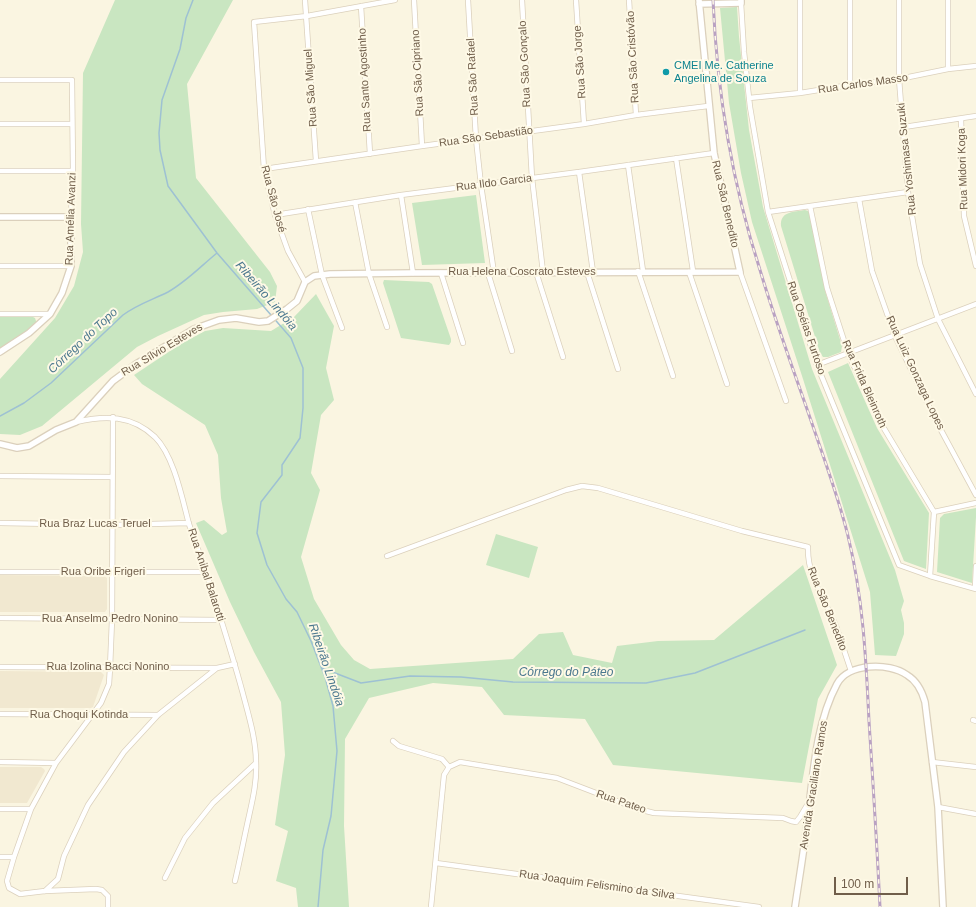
<!DOCTYPE html>
<html>
<head>
<meta charset="utf-8">
<style>
	body { margin:0 }
	#map { position:relative; width:976px; height:907px; overflow:hidden; background:#faf5e1; font-family:Helvetica,sans-serif }
	canvas { display:block }
	.scale { position:absolute; left:834px; top:877px; width:74px; height:18px; box-sizing:border-box; border:2px solid #705e4a; border-top:0; padding-left:5px; font-size:12px; line-height:14px; white-space:nowrap; color:#705e4a; -webkit-text-stroke:3px #fef9e6; paint-order:stroke }
</style>
</head>
<body>
<div id="map">
<canvas width="976" height="907"></canvas>
<div class="scale">100 m</div>
</div>
<script>
const ctx = document.querySelector('canvas').getContext('2d');
ctx.lineJoin = 'round';
function fill(path, color) {
  ctx.fillStyle = color;
  ctx.fill(path, 'evenodd');
}
function trace(path, color, width, dash) {
  ctx.strokeStyle = color;
  ctx.lineWidth = width;
  ctx.lineCap = dash ? 'butt' : 'round';
  ctx.setLineDash(dash || []);
  ctx.stroke(path);
}
function write(font, color, halo, rows, align = 'center') {
  ctx.font = font + ' Helvetica,sans-serif';
  ctx.lineWidth = 4;
  ctx.setLineDash([]);
  ctx.textBaseline = 'middle';
  ctx.strokeStyle = halo;
  ctx.fillStyle = color;
  for (const [text, x, y, turn = 0] of rows) {
    ctx.save();
    ctx.translate(x, y);
    ctx.rotate((+turn || 0) * Math.PI / 180);
    ctx.textAlign = isNaN(turn) ? turn : align;
    if (halo) ctx.strokeText(text, 0, 0);
    ctx.fillText(text, 0, 0);
    ctx.restore();
  }
}
const residential = new Path2D(`
	M0 575 104 576 107 578V609L105 612H0Z
	M0 671 101 672 104 675 93 707 91 708H0Z
	M0 767H41L44 769 45 771 27 803H0Z`);
const green = new Path2D(`
	M115 0H233L187 84 196 178 270 272 277 286 275 302 257 309 223 312 204 315 158 336 137 347 42 426 20 435 0 434V379L55 318 74 286 83 252 81 224 83 73Z
	M737 7 739 37 749 130 763 207 812 369 895 570 904 601 901 610 904 623V634L896 656 875 655 870 592 803 379 752 222 741 173 729 103 720 8Z
	M476 195 485 263 422 265 412 203Z
	M805 210 808 211 811 215 826 294 842 346 841 352 828 357H823L820 353 781 226C780 211 794 212 805 210Z
	M384 280 429 282 432 284 451 339V342L449 345 401 338 383 283Z
	M316 294 334 326 326 368 334 400 321 415 311 473 320 490 301 557 314 599 341 645 354 660 370 669 513 659 539 634 563 632 573 655 612 663 617 646 658 641 714 640 803 565 837 665 818 699 802 783 613 765 585 719 504 715 482 687 433 683 369 698 345 739 344 826 349 907H298L296 888 276 881 288 831 275 825 285 755 281 702 254 652 230 602 196 523 204 520 222 535 227 532 221 498 218 455 205 425 142 384 134 375 179 345 205 331 223 328 271 331 294 317Z
	M0 316H31L35 318 37 324C25 333 12 340 0 350Z
	M848 363 877 428 929 513 926 569 904 561 828 372Z
	M976 508V517L972 583 937 572 940 518 944 514Z
	M496 534 538 547 529 578 486 565Z`);
const stream = new Path2D(`
	M193 0 186 18 180 49 162 100 159 133 160 150 168 186 217 253 291 338 303 368V408L300 438 282 465V475L261 502 257 533 267 565 286 599 297 612 311 641 325 677 333 706 337 751 331 816 323 850 318 907
	M0 416 24 403 51 383 123 315C138 304 152 300 168 292 186 282 201 266 217 253
	M322 668 361 683 410 676 461 677 513 682 646 683 695 673 805 630`);
const minor = new Path2D(`
	M305 0 316 161
	M414 0 422 146
	M468 0 476 139 481 185 494 273
	M522 0 532 178 543 272
	M576 0 584 124
	M629 0 636 115
	M800 0V93
	M850 0V85
	M899 0V79L908 192 920 264 938 319 976 394
	M948 0V69
	M741 3 744 52 750 107 768 212 817 365 899 565 930 576 976 589
	M361 6 370 154
	M0 80H72L73 171 71 217
	M749 98 800 93 850 85 899 79 948 69 976 66
	M961 119 964 216 976 266
	M0 124H72
	M904 127 976 116
	M676 158 693 271
	M628 165 643 271
	M264 169 422 146 584 124 636 115 708 106
	M0 171H73
	M579 172 593 272
	M401 195 413 273
	M859 199 872 271 895 336 935 419 976 495
	M355 202 369 274 387 327
	M810 206 827 288 848 353 879 420 934 512 930 576
	M308 209 322 275 342 328
	M768 212 908 192
	M275 215 401 195 579 172 714 153
	M0 266H71
	M638 271 673 376
	M536 272 563 357
	M587 272 618 369
	M689 272 727 384
	M740 272 786 401
	M441 273 463 343
	M488 273 512 351
	M305 282 288 251 275 215 264 169 254 22 307 16 395 0
	M0 314H50
	M817 365 976 304
	M76 422C105 415 132 415 155 437 174 456 182 498 189 524 194 540 201 556 206 572 219 613 232 653 243 694 249 717 256 739 256 762 257 781 253 798 249 816 244 838 240 860 235 881
	M0 476 112 477
	M934 512 976 503
	M0 523 112 525 189 523
	M387 556 566 490 582 486 598 488 742 531 808 547C807 578 825 599 836 626 841 641 846 656 851 671
	M0 572H206
	M975 588 976 566
	M0 618 221 620
	M0 667 216 668
	M0 714 158 715
	M973 720 976 721
	M393 741 399 746 442 759 449 767
	M0 762 56 763
	M932 762 976 767
	M449 767 460 762 557 778 638 809 654 813 783 818 791 821 796 822 800 817 809 802
	M938 807 976 814
	M0 809H31
	M0 857H14
	M436 863 759 907
	M165 878 185 838 213 803 256 763
	M45 891 58 879 64 856 88 805 124 752 158 715 217 668 235 664
	M108 907V896L102 890 96 889 45 891 20 894 9 888 7 881 14 857 31 809 56 763 101 703 109 684 110 668 112 620 113 417
	M431 907 444 775 449 767`);
const tertiary = new Path2D(`
	M699 4 741 3V0
	M0 217H71V266L62 293 50 314 29 333 0 352
	M0 444 17 448 29 446 56 430 76 422 113 381 136 364 194 329 219 320 236 318 259 322 268 321 287 309 297 301 305 282 314 276 330 274 413 273 740 272 714 153 699 0
	M795 907C799 879 804 851 807 823 813 778 815 725 837 684 848 663 889 662 907 675 917 681 922 691 925 702L938 807 943 907`);
const rail = new Path2D(`
	M713 0C717 91 732 183 760 270 777 327 798 382 817 438 828 470 840 503 848 536 863 597 866 658 869 721 873 783 877 845 880 907`);
const markers = [
	[666,72,4,"#0f9aa8"]
];
const streetNames = [
	["Rua São Cristóvão",633,57,-93],
	["Rua São Jorge",580,62,-94],
	["Rua São Gonçalo",525,64,-93],
	["Rua São Cipriano",418,73,-93],
	["Rua São Rafael",473,77,-93],
	["Rua Santo Agostinho",365,80,-93],
	["Rua Carlos Masso",863,84,-8],
	["Rua São Miguel",311,88,-94],
	["Rua São Sebastião",486,137,-8],
	["Rua Yoshimasa Suzuki",907,159,-96],
	["Rua Midori Koga",963,169,-92],
	["Rua Ildo Garcia",494,183,-7],
	["Rua São José",273,199,75],
	["Rua São Benedito",725,204,77],
	["Rua Amélia Avanzi",71,219,-88],
	["Rua Helena Coscrato Esteves",522,272],
	["Rua Oséias Furtoso",806,328,71],
	["Rua Sílvio Esteves",162,350,-31],
	["Rua Luiz Gonzaga Lopes",915,373,65],
	["Rua Frida Bleinroth",864,384,66],
	["Rua Braz Lucas Teruel",95,524],
	["Rua Oribe Frigeri",103,572],
	["Rua Anibal Balarotti",206,575,72],
	["Rua São Benedito",827,609,68],
	["Rua Anselmo Pedro Nonino",110,619],
	["Rua Izolina Bacci Nonino",108,667],
	["Rua Choqui Kotinda",79,715],
	["Avenida Graciliano Ramos",814,785,-81],
	["Rua Pateo",621,802,19],
	["Rua Joaquim Felismino da Silva",597,885,8]
];
const cultureNames = [
	["CMEI Me. Catherine",674,66],
	["Angelina de Souza",674,79]
];
const waterNames = [
	["Ribeirão Lindóia",266,296,49],
	["Córrego do Topo",83,341,-43],
	["Ribeirão Lindóia",326,665,71],
	["Córrego do Páteo",566,673]
];
fill(residential, '#f1e8d0');
fill(green, '#c9e6c1');
trace(stream, '#9ec1d3', 1.5);
trace(minor, '#dbd0bc', 6);
trace(tertiary, '#dbd0bc', 8);
trace(minor, '#fff', 4.5);
trace(tertiary, '#fff', 5.5);
trace(rail, '#b9a1c2', 3);
trace(rail, '#fef9e6', 1.5, [4.5]);
for (const [x, y, r, color] of markers) {
  const dot = new Path2D();
  dot.arc(x, y, r, 0, 2 * Math.PI);
  ctx.fillStyle = color;
  ctx.fill(dot);
  trace(dot, '#fef9e6', 1.5);
}
write('11px', '#705e4a', '#fef9e6', streetNames);
write('11px', '#0d838f', '#fef9e6', cultureNames, 'left');
write('italic 12px', '#4b788f', '#fef9e6', waterNames);
</script>
</body>
</html>
